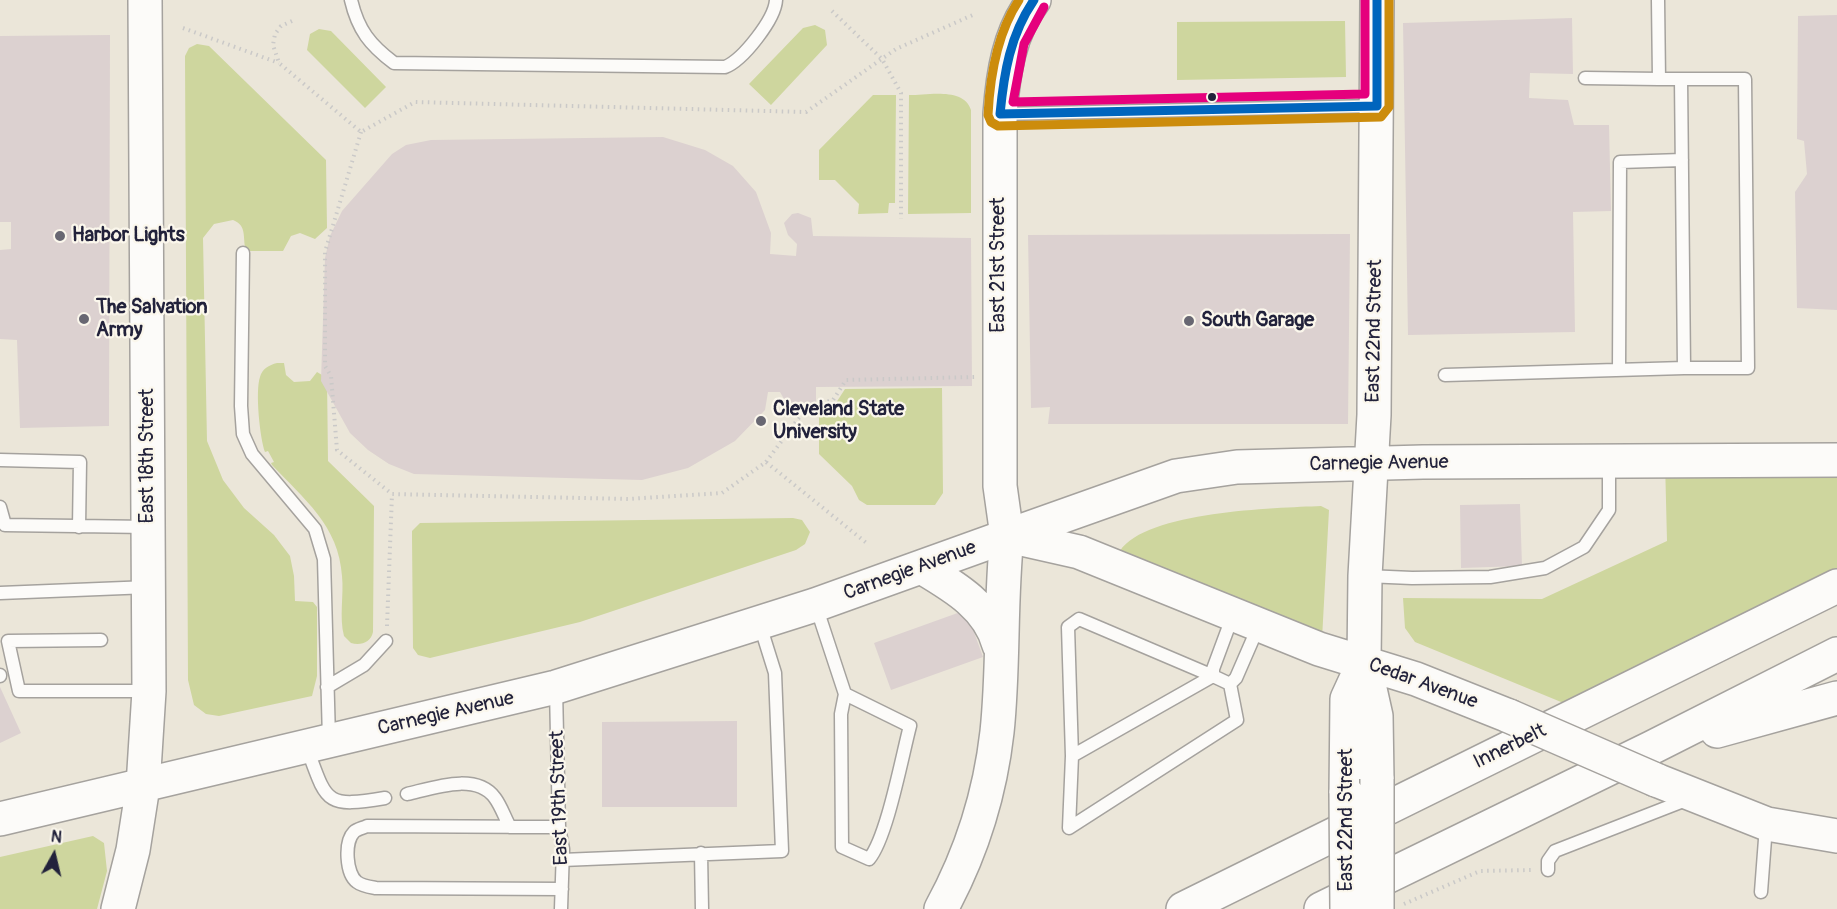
<!DOCTYPE html>
<html>
<head>
<meta charset="utf-8">
<style>
	body { margin:0 }
	#map { position:relative; width:1837px; height:909px; overflow:hidden; background:#ebe6d9; font-family:Pangolin,sans-serif }
	canvas { display:block }
	.north { position:absolute; left:24px; top:825px; width:60px; height:60px; -webkit-text-stroke:4px #fbf7ec; paint-order:stroke; rotate:8deg; font-size:16px; font-weight:700; line-height:24px; text-align:center; color:#22223b }
	.north::after { content:''; display:block; margin:auto; width:21px; height:27px; background:#22223b; clip-path:polygon(50% 0,100% 100%,50% 72%,0 100%) }
</style>
</head>
<body>
<div id="map">
<canvas width="1837" height="909"></canvas>
<div class="north">N</div>
</div>
<script>
const ctx = document.querySelector('canvas').getContext('2d');
ctx.lineJoin = 'round';
function fill(path, color) {
  ctx.fillStyle = color;
  ctx.fill(path, 'evenodd');
}
function trace(path, color, width, dash) {
  ctx.strokeStyle = color;
  ctx.lineWidth = width;
  ctx.lineCap = dash ? 'butt' : 'round';
  ctx.setLineDash(dash || []);
  ctx.stroke(path);
}
function write(font, color, halo, rows, align = 'center') {
  ctx.font = font + ' Pangolin,sans-serif';
  ctx.lineWidth = 4.5;
  ctx.setLineDash([]);
  ctx.textBaseline = 'middle';
  ctx.strokeStyle = halo;
  ctx.fillStyle = color;
  for (const [text, x, y, turn = 0] of rows) {
    ctx.save();
    ctx.translate(x, y);
    ctx.rotate((+turn || 0) * Math.PI / 180);
    ctx.textAlign = isNaN(turn) ? turn : align;
    if (halo) ctx.strokeText(text, 0, 0);
    ctx.fillText(text, 0, 0);
    ctx.restore();
  }
}
const green = new Path2D(`
	M1345 21 1346 77 1177 80V22Z
	M815 25 825 30 827 45 771 105 749 84 803 28Z
	M319 29 331 31 386 87 365 108 307 50 310 34Z
	M197 44 209 46 326 160 327 228 315 239 300 233 291 236 283 251H246C242 238 248 226 233 220L214 224 203 238 207 441 223 480 244 508 274 535 290 556 294 576 295 601 313 602 317 607V676L312 696 219 716 206 714 194 705 188 680 185 56 189 48Z
	M873 95H896L895 203H889L888 213 858 214 859 204 835 180H819V150Z
	M909 95C928 95 964 87 971 110V213L908 214Z
	M277 363H284L286 375 294 382 310 381 317 372 327 378 328 461 374 506 373 632C371 642 361 646 351 643L344 636C339 617 344 595 342 576 339 526 304 499 272 465L271 463 274 462 268 451 265 452C260 439 255 391 260 377 262 369 269 365 277 363Z
	M942 388 943 493 935 505H867L859 500 852 486 819 454V410L834 406 845 389Z
	M1837 460V586L1583 711 1415 642 1405 628 1403 598 1542 599 1667 541 1665 461Z
	M1321 506 1329 510 1322 639 1120 551C1146 511 1275 508 1321 506Z
	M793 518 802 520 810 532 805 544 796 550 580 622 430 658 418 655 413 648 412 537V531L420 523Z
	M93 836 104 843 107 871 97 909H0V857Z`);
const building = new Path2D(`
	M1837 15V310L1797 308 1795 192 1807 174 1804 141 1797 139 1798 16Z
	M1572 18 1573 74 1530 73 1529 98 1568 100 1574 125H1609L1611 211 1573 212 1575 332 1408 335 1403 23Z
	M110 35 109 426 20 428 17 340 0 339V250L11 249V222H0V36Z
	M663 137 705 150 733 166 756 192 771 233 770 254 796 256 797 244 788 235 784 223 792 214 798 213 811 218 813 236 971 238 972 386 816 387V402L808 411 788 406 780 392H768L765 410 735 441 688 468 642 480 414 474 389 464 368 450 350 433 321 381 325 258 330 236 342 211 392 154 406 145 431 140Z
	M1350 234 1348 424H1048L1050 407 1031 408 1028 235Z
	M1520 504 1522 566 1461 568 1460 505Z
	M966 610 983 657 891 690 874 643Z
	M0 687 21 733 0 743Z
	M737 721V807H602V722Z`);
const path = new Path2D(`
	M832 11 882 59 901 93V219
	M292 21 281 26 275 34 273 45 279 63 361 132 415 102 806 112 896 49 975 14
	M183 28 279 63
	M361 132 325 252V366L331 376 337 450 392 494 628 499 722 493 766 462 869 545
	M766 462 807 407 833 400 846 380 975 377
	M387 626 392 494
	M1404 904 1480 871 1531 870`);
const lane = new Path2D(`
	M351 0C358 30 370 45 394 63L725 67C743 60 775 19 776 0
	M1658 0 1659 79H1745L1748 368H1684L1681 79
	M1585 78 1659 79
	M1001 114 1376 106
	M243 253 241 406 243 434 252 454 315 529 324 559 329 739
	M1619 370 1620 162 1682 160
	M1445 375 1684 368
	M0 460 80 462 79 527
	M0 507 5 525 148 527
	M1366 576 1412 578 1490 577 1545 568 1584 547 1609 510V463
	M0 593 149 587
	M816 606 845 694 841 714 842 847 869 859C887 838 902 756 910 726L845 694
	M1233 615 1213 669V676L1230 684 1236 678 1259 625
	M101 640 8 641 19 691H148
	M0 675V676
	M1213 676 1072 756 1069 828 1237 720 1230 684
	M327 687 364 665 386 641
	M556 689 559 827 563 849 561 909
	M307 748C327 803 325 808 385 798
	M1072 756 1068 627 1079 619 1213 676
	M407 794C433 788 476 772 495 798 501 806 505 818 510 827
	M559 827 367 826C363 828 357 829 354 832 344 842 346 874 357 882 362 886 370 887 376 888L562 889
	M701 853 702 909
	M562 860 782 851 775 673 760 625
	M1548 870V861L1555 851 1686 800
	M1761 892 1766 826`);
const secondary = new Path2D(`
	M1007 536 1176 476 1237 467 1423 462 1837 460
	M1007 536 1000 486V114C1003 74 1009 32 1034 0
	M1008 536 1079 552 1319 649 1416 679 1509 716
	M1377 779 1376 716 1364 662 1365 576 1374 415 1377 0
	M1656 780 1767 824 1837 836
	M143 786 149 691 145 0
	M1346 793 1347 699 1364 662`);
const primary = new Path2D(`
	M0 819 556 687 815 605 1007 536
	M118 909 133 850 143 786`);
const highway = new Path2D(`
	M923 568C955 587 989 607 999 645
	M1717 731 1837 698
	M941 909C971 854 990 794 997 732 1004 667 1000 601 1007 536
	M1183 909 1837 586
	M1321 909 1651 748 1837 654`);
const secondaryBridge = new Path2D(`
	M1509 716 1656 780
	M1377 779V909
	M1346 793 1347 909`);
const bus1 = new Path2D(`
	M1034 0C1010 35 1004 73 1000 114L1377 106V0`);
const bus2 = new Path2D(`
	M1019 0C997 33 990 76 988 115L991 122 998 126 1381 117 1389 107V0`);
const bus3 = new Path2D(`
	M1044 7 1024 44 1013 102 1365 94V0`);
const markers = [
	[1212,97,5,"#22223b"],
	[60,236,6,"#686772"],
	[84,319,6,"#686772"],
	[1189,321,6,"#686772"],
	[761,421,6,"#686772"]
];
const poiNames = [
	["Harbor Lights",72,236],
	["The Salvation",96,308],
	["Army",96,331],
	["South Garage",1201,321],
	["Cleveland State",773,410],
	["University",773,433]
];
const streetNames = [
	["East 21st Street",999,265,-90],
	["East 22nd Street",1375,331,-89],
	["East 18th Street",148,456,-90],
	["Carnegie Avenue",1379,464,-1],
	["Carnegie Avenue",910,571,-20],
	["Cedar Avenue",1423,684,20],
	["Carnegie Avenue",446,714,-13],
	["Innerbelt",1510,747,-26],
	["East 19th Street",560,798,-92],
	["East 22nd Street",1347,820,-90]
];
fill(green, '#ced69e');
fill(building, '#dcd1d0');
trace(lane, '#a5a29e', 15);
trace(secondary, '#a5a29e', 36);
trace(primary, '#a5a29e', 36);
trace(highway, '#a5a29e', 36);
trace(path, '#cac9c8', 4, [1.5, 4.5]);
trace(lane, '#fcfbf9', 12);
trace(secondary, '#fcfbf9', 33);
trace(primary, '#fcfbf9', 33);
trace(highway, '#fcfbf9', 33);
trace(secondaryBridge, '#a5a29e', 36, []);
trace(secondaryBridge, '#fcfbf9', 33);
trace(bus1, '#0065bd', 9);
trace(bus2, '#cc8c0c', 9);
trace(bus3, '#e5007d', 9);
for (const [x, y, r, color] of markers) {
  const dot = new Path2D();
  dot.arc(x, y, r, 0, 2 * Math.PI);
  ctx.fillStyle = color;
  ctx.fill(dot);
  trace(dot, '#fbf7ec', 2);
}
write('bold 20px', '#22223b', '#fbf7ec', poiNames, 'left');
write('20px', '#22223b', '#fbf7ec', streetNames);
</script>
</body>
</html>
